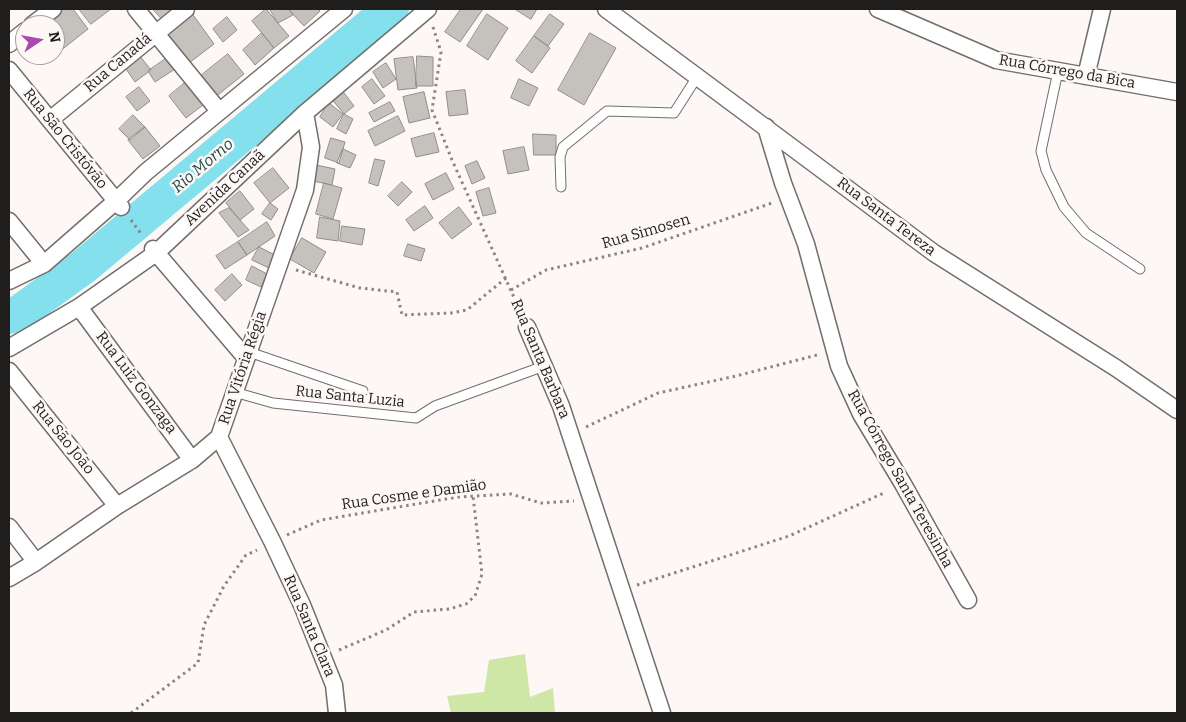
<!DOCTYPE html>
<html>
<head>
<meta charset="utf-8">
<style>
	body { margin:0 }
	#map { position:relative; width:1186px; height:722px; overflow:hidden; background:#fdf8f6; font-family:Bitter,serif }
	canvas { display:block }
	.frame { position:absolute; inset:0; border:10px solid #1f1e1d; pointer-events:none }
	.north { position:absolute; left:15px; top:15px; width:50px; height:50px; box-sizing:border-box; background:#fdf8f6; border:1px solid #a4a19f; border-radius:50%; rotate:78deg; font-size:14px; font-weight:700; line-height:20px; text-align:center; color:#1f1e1d }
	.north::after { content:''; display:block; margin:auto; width:18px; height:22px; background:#ac49b0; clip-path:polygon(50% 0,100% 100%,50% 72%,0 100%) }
</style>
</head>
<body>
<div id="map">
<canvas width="1186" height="722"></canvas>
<div class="frame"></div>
<div class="north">N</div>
</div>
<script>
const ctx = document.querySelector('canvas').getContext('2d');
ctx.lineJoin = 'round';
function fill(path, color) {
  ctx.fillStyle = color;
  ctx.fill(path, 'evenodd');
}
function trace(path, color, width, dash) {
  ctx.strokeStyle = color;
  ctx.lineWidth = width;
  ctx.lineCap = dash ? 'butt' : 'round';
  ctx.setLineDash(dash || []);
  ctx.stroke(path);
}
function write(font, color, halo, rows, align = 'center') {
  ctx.font = font + ' Bitter,serif';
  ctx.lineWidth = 5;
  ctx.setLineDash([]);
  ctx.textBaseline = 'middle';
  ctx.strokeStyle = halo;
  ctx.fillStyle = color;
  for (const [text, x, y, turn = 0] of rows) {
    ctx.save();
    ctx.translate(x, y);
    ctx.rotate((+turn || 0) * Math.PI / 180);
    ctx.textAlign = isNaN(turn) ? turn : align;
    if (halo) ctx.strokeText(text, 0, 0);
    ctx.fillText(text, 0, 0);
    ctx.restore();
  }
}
const green = new Path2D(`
	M525 654 530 697 553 688 555 713H451L447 696 484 692 489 660Z`);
const river = new Path2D(`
	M9 316 19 313 83 267 391 9`);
const building = new Path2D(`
	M60 9H73L88 29 55 55V25H38Z
	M79 9H111L91 24Z
	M153 9H176L162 19Z
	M266 9 289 36 274 48 252 21Z
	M270 9H289L293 15 278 23Z
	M291 9H318L320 11 304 26 289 10Z
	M461 9H483L460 42 445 32Z
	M515 9H537L531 19Z
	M191 12 214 44 185 66 162 34Z
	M487 14 508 28 488 60 467 46Z
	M550 14 564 24 548 46 534 36Z
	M227 17 237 30 223 42 213 29Z
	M262 33 274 48 255 65 243 50Z
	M590 33 616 48 584 105 558 90Z
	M534 36 550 48 532 73 516 61Z
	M228 54 244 74 214 98 198 78Z
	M139 55 151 70 135 82 124 66Z
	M417 56 433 57V86H416Z
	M413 57 417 88 398 90 394 59Z
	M167 58 175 69 155 82 148 71Z
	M386 63 396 79 383 88 373 72Z
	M372 79 385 96 374 104 362 87Z
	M519 79 538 88 529 106 511 98Z
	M186 82 203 105 186 118 169 96Z
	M139 87 150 101 137 111 126 97Z
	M341 89 354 106 344 114 330 97Z
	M465 90 468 114 449 116 446 92Z
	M424 92 430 118 409 123 403 97Z
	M390 102 395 111 374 122 369 113Z
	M329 103 343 114 333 127 320 117Z
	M344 114 353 119 346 134 337 129Z
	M133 115 145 127 130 140 119 129Z
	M398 116 405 131 375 146 368 131Z
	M145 127 160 146 143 159 128 140Z
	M434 133 439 152 416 157 411 139Z
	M533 134 556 135V155H534Z
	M331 138 345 142 339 163 325 158Z
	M524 147 529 170 508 174 503 151Z
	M343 149 356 155 350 168 337 163Z
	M375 159 385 161 378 186 369 183Z
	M477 161 485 178 472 184 465 166Z
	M316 165 335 169 332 185 313 181Z
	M273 168 289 188 270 203 254 183Z
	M446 173 454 189 433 200 425 184Z
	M402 182 412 192 398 206 388 196Z
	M324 183 342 188 333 219 316 214Z
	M489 188 496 213 483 216 476 192Z
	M240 191 254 209 240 220 226 203Z
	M270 203 278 209 271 220 262 214Z
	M425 206 433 218 414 231 406 220Z
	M459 207 472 224 452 239 439 223Z
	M229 208 249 230 238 237 219 213Z
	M320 217 340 221 338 241 317 238Z
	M267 222 275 236 247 255 238 242Z
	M342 226 365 229 362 245 340 241Z
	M302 238 326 252 314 273 290 259Z
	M238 242 247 255 225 269 216 256Z
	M408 244 425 249 421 261 404 256Z
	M259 247 275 255 269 268 252 260Z
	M252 266 267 274 261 287 246 280Z
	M232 274 242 285 225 301 215 290Z`);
const path = new Path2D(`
	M433 27 441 52 432 110 452 160 521 313
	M131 220 142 235
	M296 270 360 288 397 292 402 315 451 313 467 310 506 278
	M511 290 546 270 642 248 772 203
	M586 427 658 393 736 376 817 355
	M287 535 321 520 458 497 511 494 541 503 574 501
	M637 585 789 536 886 492
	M339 650 386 630 414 612 449 609 466 604 475 596 482 574 473 496
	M131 713 198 663 204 625 224 586 246 555 257 550`);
const lane = new Path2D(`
	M1058 71 1041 151 1046 170 1064 207 1086 233 1140 269
	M561 187 560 157 563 147 607 111 674 113 697 77
	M249 352 363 391
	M234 392 273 403 416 418 435 406 544 366`);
const street = new Path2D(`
	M136 9 219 111
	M606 9 934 253 1116 368 1177 410
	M878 9 996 60 1177 92
	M32 25 53 9
	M9 44 25 31
	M9 70 121 207
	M1086 76 1102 9
	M51 119 186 9
	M766 127 783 183 806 244 839 366 861 414 903 484 968 600
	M9 221 44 264
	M153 249 246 358
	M9 281 44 264 116 201 146 172 344 9
	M79 307 192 460
	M527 327 561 406 662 713
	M9 348 79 307 156 253 305 113 428 9
	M9 371 117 506
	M219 437 272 541 302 605 334 685 337 713
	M9 527 36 562
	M9 578 36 562 117 506 192 460 219 437 305 190 311 147 305 113`);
const streetNames = [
	["Rua Canadá",118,63,-40],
	["Rua Córrego da Bica",1067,72,10],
	["Rua São Cristóvão",65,139,51],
	["Avenida Canaã",225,188,-43],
	["Rua Santa Tereza",886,217,37],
	["Rua Simosen",646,232,-16],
	["Rua Santa Barbara",540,359,67],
	["Rua Vitória Régia",243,368,-71],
	["Rua Luiz Gonzaga",136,383,53],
	["Rua Santa Luzia",350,397,6],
	["Rua São João",63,438,51],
	["Rua Córrego Santa Teresinha",900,479,61],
	["Rua Cosme e Damião",414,495,-8],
	["Rua Santa Clara",309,626,67]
];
const waterNames = [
	["Rio Morno",203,166,-40]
];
fill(green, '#cfe7a6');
trace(river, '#84e0ec', 36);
fill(building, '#c5c1bd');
trace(building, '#918d8a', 1);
trace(lane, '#726e6c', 11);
trace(street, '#726e6c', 19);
trace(path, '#898685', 3, [2.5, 4]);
trace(lane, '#fff', 9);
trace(street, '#fff', 16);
write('15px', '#1f1e1d', '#fdf8f6', streetNames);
write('italic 16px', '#214c51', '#fdf8f6', waterNames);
</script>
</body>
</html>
